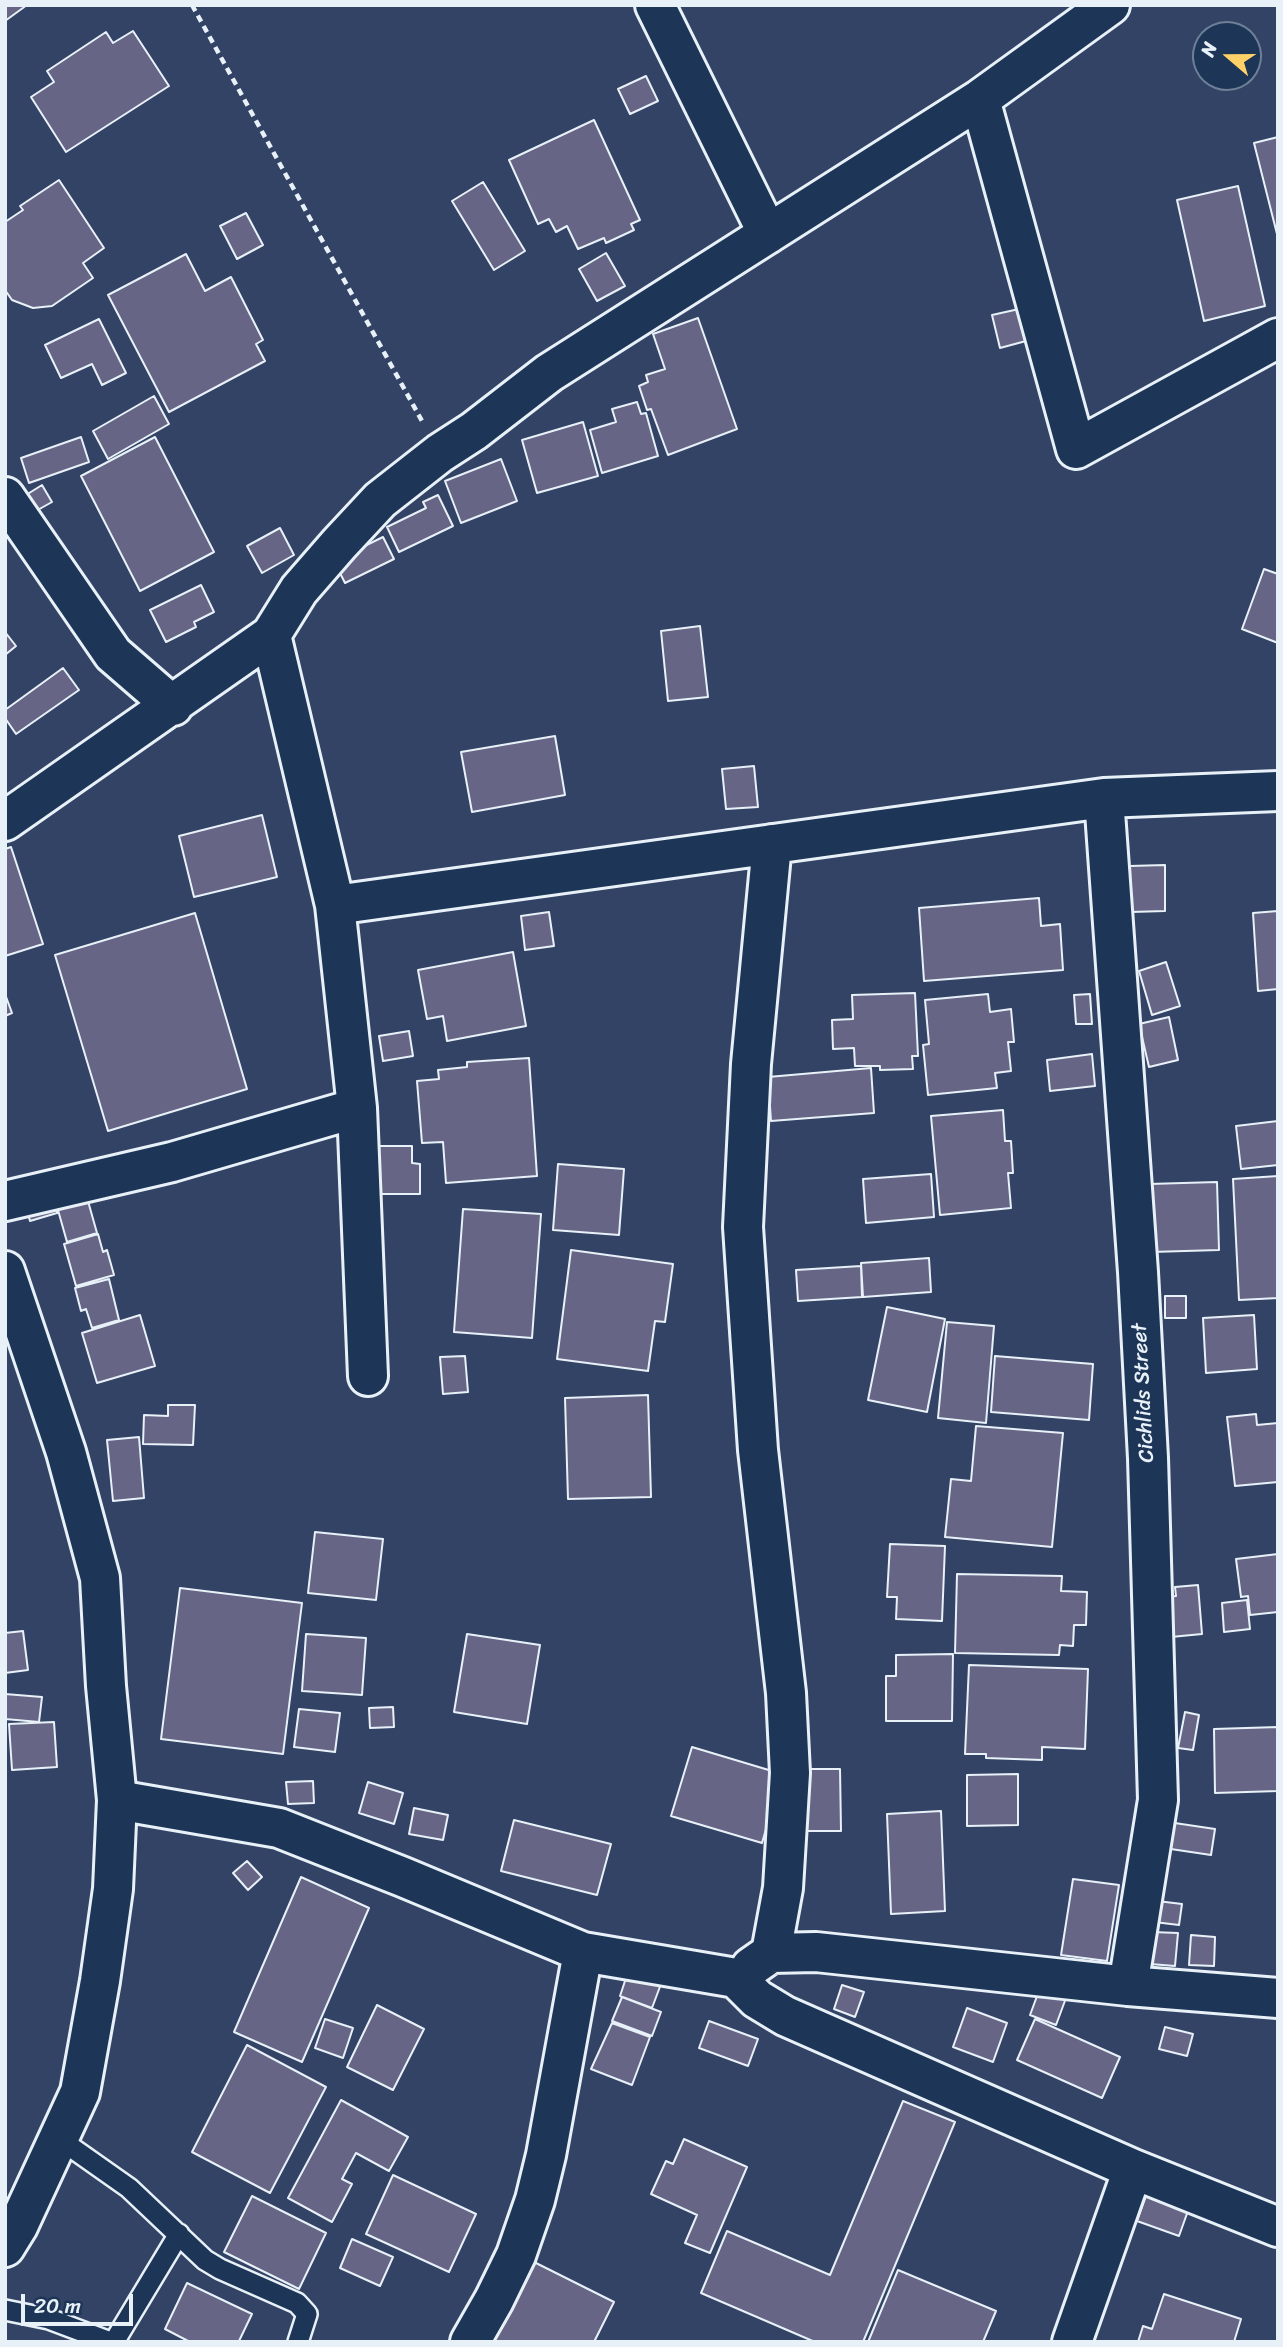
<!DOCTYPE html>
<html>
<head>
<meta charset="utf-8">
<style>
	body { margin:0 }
	#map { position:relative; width:1283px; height:2347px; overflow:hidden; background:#334365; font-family:Sriracha,sans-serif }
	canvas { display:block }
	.frame { position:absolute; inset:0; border:7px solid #e8f1f8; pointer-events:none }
	.north { position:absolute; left:1192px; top:21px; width:70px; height:70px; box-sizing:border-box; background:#1d3557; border:2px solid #6e8097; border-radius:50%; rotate:290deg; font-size:19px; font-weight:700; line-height:28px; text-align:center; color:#e8f1f8 }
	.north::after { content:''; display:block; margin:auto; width:24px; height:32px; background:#ffd166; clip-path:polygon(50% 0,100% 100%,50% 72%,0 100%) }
	.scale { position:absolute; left:21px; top:2294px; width:112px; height:32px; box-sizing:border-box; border:4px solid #e8f1f8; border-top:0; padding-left:9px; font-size:21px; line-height:24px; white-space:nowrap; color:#e8f1f8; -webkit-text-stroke:5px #1d3557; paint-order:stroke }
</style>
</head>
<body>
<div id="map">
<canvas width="1283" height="2347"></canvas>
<div class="frame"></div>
<div class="north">N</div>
<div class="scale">20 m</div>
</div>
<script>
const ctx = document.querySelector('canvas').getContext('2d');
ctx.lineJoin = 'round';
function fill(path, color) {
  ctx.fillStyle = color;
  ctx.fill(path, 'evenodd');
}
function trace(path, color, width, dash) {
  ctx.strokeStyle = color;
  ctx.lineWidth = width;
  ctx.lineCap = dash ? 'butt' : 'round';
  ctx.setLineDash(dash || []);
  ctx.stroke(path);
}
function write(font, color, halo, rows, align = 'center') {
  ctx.font = font + ' Sriracha,sans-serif';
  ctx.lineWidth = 5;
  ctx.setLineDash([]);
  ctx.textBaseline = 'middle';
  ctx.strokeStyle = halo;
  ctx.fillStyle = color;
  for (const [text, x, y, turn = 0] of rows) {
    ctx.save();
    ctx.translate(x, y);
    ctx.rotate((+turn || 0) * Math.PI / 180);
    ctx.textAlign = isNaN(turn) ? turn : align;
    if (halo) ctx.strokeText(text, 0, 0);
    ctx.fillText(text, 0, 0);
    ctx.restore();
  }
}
const building = new Path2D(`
	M5 5H27L5 21Z
	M133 31 169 86 66 152 31 97 54 82 47 71 106 32 113 43Z
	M646 76 658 101 630 114 618 89Z
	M594 120 640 220 631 224 634 230 606 243 604 238 578 249 567 226 556 232 549 219 538 224 509 160Z
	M1278 137V238L1254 143Z
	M59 180 104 248 83 263 93 278 52 306 33 308 12 300 5 290V222L23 210 20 206Z
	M483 182 525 251 494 270 452 201Z
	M1238 186 1265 306 1204 321 1177 200Z
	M246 213 263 245 237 259 220 226Z
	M606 253 625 286 597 301 579 269Z
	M186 254 205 291 231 277 263 340 256 344 265 361 169 412 108 295Z
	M1019 309 1026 341 1000 348 992 315Z
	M698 318 737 429 668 455 651 409 647 410 639 386 648 382 646 375 665 369 653 334Z
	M99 319 126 373 102 385 92 364 61 378 45 345Z
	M154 396 169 424 108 459 93 431Z
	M637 402 641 414 646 413 658 456 602 473 590 430 616 422 612 409Z
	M583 422 598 476 537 493 522 440Z
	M81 437 89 462 29 483 21 458Z
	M155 437 214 552 140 591 81 476Z
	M501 459 517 501 461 523 445 481Z
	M42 485 52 502 27 516 18 500Z
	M438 495 453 526 399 552 387 527 426 508 423 502Z
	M280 528 294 555 262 573 247 546Z
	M383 537 394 559 345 583 334 561Z
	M1264 569 1278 574V643L1242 629Z
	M201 585 214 612 194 622 196 627 166 642 150 610Z
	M700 626 708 697 668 701 661 631Z
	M5 632 16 646 5 655Z
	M63 668 79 690 16 734 5 718V710Z
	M555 736 565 795 472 812 461 752Z
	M754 766 758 807 726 809 722 769Z
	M262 815 277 877 194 897 179 836Z
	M11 847 43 944 5 956V849Z
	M1165 865V911L1131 912 1130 866Z
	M1039 898 1041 926 1060 924 1063 970 924 981 919 908Z
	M1278 911V989L1258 991 1253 913Z
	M549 912 554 946 525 950 521 916Z
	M195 913 247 1089 108 1131 55 955Z
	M513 952 526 1026 447 1041 443 1016 427 1019 418 970Z
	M1166 962 1180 1006 1152 1015 1139 971Z
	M915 993 918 1056H912L913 1069 880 1070V1066H855L854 1048 833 1049 832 1020 853 1019 852 995Z
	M5 994 12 1013 5 1016Z
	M988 994 990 1012 1011 1009 1014 1042H1008L1011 1071 995 1073 997 1088 928 1095 923 1045 929 1044 925 1000Z
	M1090 994 1092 1024H1076L1074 995Z
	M1169 1017 1178 1060 1149 1067 1139 1024Z
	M409 1031 413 1056 383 1061 379 1036Z
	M1092 1054 1095 1086 1050 1091 1047 1060Z
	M529 1058 537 1176 446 1183 443 1142 422 1143 417 1081 439 1079 438 1070 467 1067V1062Z
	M871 1068 874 1113 771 1121 768 1077Z
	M1003 1110 1005 1141H1011L1013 1173H1008L1011 1208 940 1215 931 1116Z
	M1278 1121V1165L1241 1169 1236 1126Z
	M372 1146H412V1163L420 1164V1194H371Z
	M558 1164 624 1169 619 1235 553 1230Z
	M931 1174 934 1217 866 1223 863 1179Z
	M1278 1176V1298L1239 1300 1233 1179Z
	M1217 1182 1219 1250 1151 1252 1149 1184Z
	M86 1194 97 1233 67 1242 56 1203Z
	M51 1195 57 1213 30 1221 25 1203Z
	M463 1209 541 1214 532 1338 454 1332Z
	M98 1234 103 1252 107 1250 114 1275 76 1286 64 1244Z
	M571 1250 673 1264 665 1322 655 1321 648 1371 557 1359Z
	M929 1258 931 1292 863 1297 861 1263Z
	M861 1266 862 1297 798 1301 796 1270Z
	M109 1279 119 1320 92 1328 86 1309 81 1311 75 1288Z
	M1165 1296H1186V1318H1165Z
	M887 1307 945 1319 927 1412 868 1400Z
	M140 1315 155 1366 97 1383 82 1333Z
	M1254 1315 1257 1369 1206 1373 1203 1318Z
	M947 1322 994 1326 986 1423 938 1418Z
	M465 1356 468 1392 443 1394 440 1357Z
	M995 1356 1093 1364 1089 1420 991 1412Z
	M648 1395 651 1497 568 1499 565 1398Z
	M168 1405H195L193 1445 143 1444 144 1415 168 1416Z
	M1256 1414 1257 1425 1278 1423V1482L1235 1486 1227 1417Z
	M976 1426 1063 1433 1052 1547 945 1537 951 1479 971 1481Z
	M139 1437 144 1498 113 1501 107 1440Z
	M315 1532 383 1539 376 1600 308 1593Z
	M890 1544 945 1546 942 1621 896 1619 897 1597H887Z
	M1278 1554V1612L1250 1615 1248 1596 1241 1597 1236 1559Z
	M957 1574 1062 1576 1061 1591 1087 1592 1086 1625H1074L1073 1646 1060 1645 1059 1655 955 1653Z
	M1198 1585 1202 1634 1171 1637 1168 1597 1176 1596 1175 1587Z
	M180 1588 302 1603 283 1754 161 1739Z
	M1247 1600 1250 1629 1224 1632 1222 1603Z
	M23 1631 28 1670 5 1673V1633Z
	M306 1634 366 1638 362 1695 302 1691Z
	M467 1634 540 1645 527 1724 454 1712Z
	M953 1654 952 1721H886V1676H896V1655Z
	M969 1665 1088 1669 1085 1749 1042 1747V1760L986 1758V1754H965Z
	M5 1694 42 1697 39 1722 5 1719Z
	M393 1707 394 1727 370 1728 369 1708Z
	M299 1709 340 1713 335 1752 294 1747Z
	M1185 1712 1199 1715 1193 1750 1178 1748Z
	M54 1722 57 1767 12 1770 9 1724Z
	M1278 1727V1791L1215 1793 1214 1729Z
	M692 1747 782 1774 762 1843 671 1816Z
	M798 1769H840L841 1831H799Z
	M1018 1774V1825L967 1826V1775Z
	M313 1781 314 1803 288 1804 286 1782Z
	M368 1782 403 1793 394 1824 359 1813Z
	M414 1808 448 1815 443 1840 409 1834Z
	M941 1811 945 1911 891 1914 887 1814Z
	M514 1820 611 1844 597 1895 501 1871Z
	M1168 1822 1215 1829 1211 1855 1164 1848Z
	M247 1861 262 1877 248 1890 233 1873Z
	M301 1877 369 1908 302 2062 234 2032Z
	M1073 1879 1119 1885 1107 1961 1061 1955Z
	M1149 1900 1182 1904 1179 1925 1146 1921Z
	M1152 1932 1178 1933 1175 1966 1150 1964Z
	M1191 1935 1215 1937 1214 1966 1189 1965Z
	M628 1972 661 1984 652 2008 620 1996Z
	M842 1985 864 1992 855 2017 834 2009Z
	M1040 1988 1066 1998 1056 2025 1030 2015Z
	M622 1997 661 2012 652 2036 612 2021Z
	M377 2005 424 2029 393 2090 347 2067Z
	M967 2008 1007 2023 993 2062 953 2047Z
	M325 2019 353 2028 343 2058 315 2048Z
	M1035 2019 1120 2057 1102 2098 1017 2060Z
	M709 2021 758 2039 748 2066 699 2048Z
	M612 2023 650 2037 632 2085 591 2069Z
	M1165 2027 1193 2034 1187 2056 1159 2049Z
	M247 2045 326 2087 270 2193 192 2152Z
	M341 2100 408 2137 389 2171 356 2153 342 2179 352 2184 332 2222 288 2198Z
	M903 2101 955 2122 863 2342H815L701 2293 727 2231 830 2275Z
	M684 2139 747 2167 710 2253 685 2243 697 2215 651 2194 666 2161 673 2164Z
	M393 2175 476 2214 449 2272 366 2234Z
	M1147 2193 1189 2208 1179 2236 1137 2221Z
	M252 2196 326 2233 299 2289 224 2252Z
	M352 2239 393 2257 380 2286 340 2268Z
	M526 2258 614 2302 594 2342H490Z
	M898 2270 996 2311 983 2342H868Z
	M187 2283 252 2314 239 2341 241 2342H190L165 2329Z
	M1164 2294 1241 2319 1234 2342H1138L1143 2326 1152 2329Z`);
const path = new Path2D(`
	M192 5 422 421`);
const service = new Path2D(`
	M58 2138 129 2188 205 2260 220 2269 297 2303 307 2314 298 2342
	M5 2310 49 2319 110 2342
	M114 2342 179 2234`);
const minor = new Path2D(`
	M655 5 768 234
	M980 99 1076 449 1278 338
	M5 497 113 654 173 706
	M271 635 335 905 357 1108 368 1376
	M1104 798 1138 1272 1148 1458 1158 1800 1128 1986
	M5 821 271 635 299 590 339 544 380 500 440 453 474 431 549 373 980 99 1110 5
	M335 905 1104 798 1278 791
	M5 1201 172 1162 357 1108
	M117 1800 279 1828 403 1877 583 1952 736 1978 757 1999 785 2016 1133 2169 1278 2227
	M771 1953 783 1888 790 1773 786 1693 758 1450 743 1227 751 1064 772 844
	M751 1967 771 1953 816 1952 1128 1986 1278 1998
	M470 2342 494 2300 516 2255 535 2200 546 2155 583 1952
	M1072 2342 1133 2169`);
const secondary = new Path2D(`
	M5 1271 66 1452 100 1578 106 1686 117 1800 113 1889 100 1981 80 2092 18 2226 5 2247`);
const streetNames = [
	["Cichlids Street",1144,1393,-93]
];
fill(building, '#666586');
trace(building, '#e8f1f8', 2);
trace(service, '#e8f1f8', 24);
trace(minor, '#e8f1f8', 44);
trace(secondary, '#e8f1f8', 44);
trace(path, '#e8f1f8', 4.5, [7, 5]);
trace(service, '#1d3557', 19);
trace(minor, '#1d3557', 38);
trace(secondary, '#1d3557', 38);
write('21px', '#e8f1f8', '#1d3557', streetNames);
</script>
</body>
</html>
